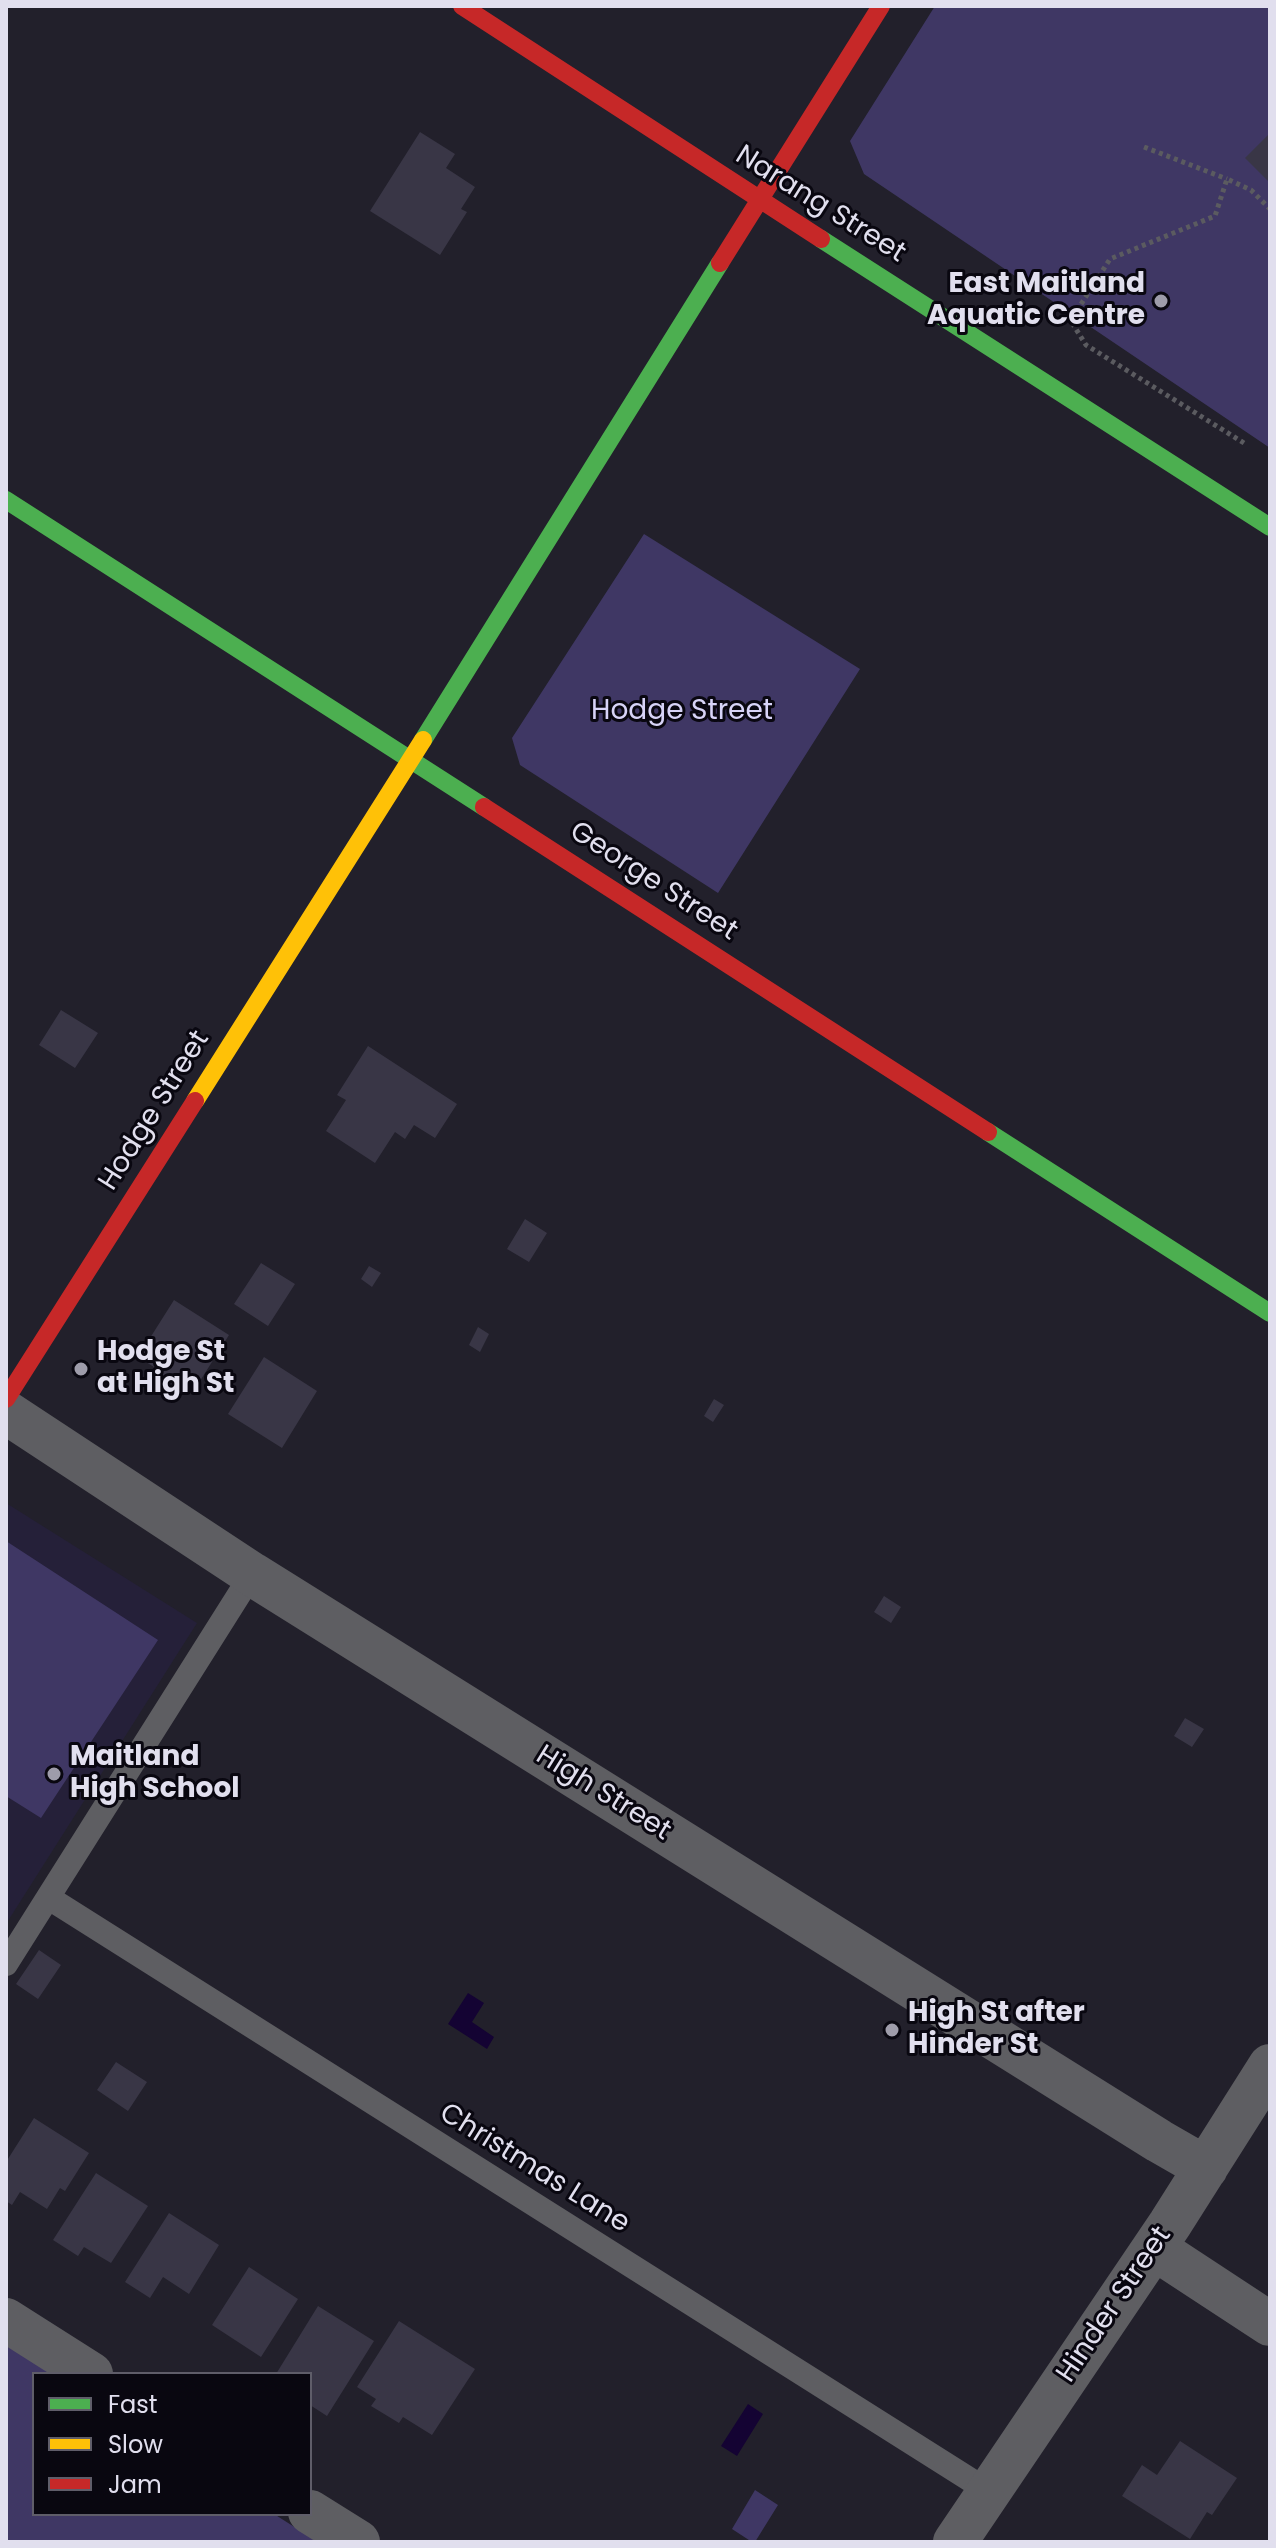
<!DOCTYPE html>
<html>
<head>
<meta charset="utf-8">
<style>
	body { margin:0 }
	#map { position:relative; width:1276px; height:2548px; overflow:hidden; background:#22202b; font-family:Poppins,sans-serif }
	canvas { display:block }
	.frame { position:absolute; inset:0; border:8px solid #e1dfee; pointer-events:none }
	.legend { position:absolute; left:32px; top:2372px; width:280px; height:144px; box-sizing:border-box; background:#090710; border:2px solid #5f5d69; margin:0; padding:10px 14px; list-style:none; font-size:24px; color:#e1dfee }
	.legend li { display:flex; align-items:center; gap:16px; height:40px }
	.legend b { width:40px; border:2px solid #5f5d69 }
</style>
</head>
<body>
<div id="map">
<canvas width="1276" height="2548"></canvas>
<div class="frame"></div>
<ul class="legend">
<li><b style="height:10px;background:#4caf50"></b>Fast</li>
<li><b style="height:10px;background:#ffc107"></b>Slow</li>
<li><b style="height:10px;background:#c62828"></b>Jam</li>
</ul>
</div>
<script>
const ctx = document.querySelector('canvas').getContext('2d');
ctx.lineJoin = 'round';
function fill(path, color) {
  ctx.fillStyle = color;
  ctx.fill(path, 'evenodd');
}
function trace(path, color, width, dash) {
  ctx.strokeStyle = color;
  ctx.lineWidth = width;
  ctx.lineCap = dash ? 'butt' : 'round';
  ctx.setLineDash(dash || []);
  ctx.stroke(path);
}
function write(font, color, halo, rows, align = 'center') {
  ctx.font = font + ' Poppins,sans-serif';
  ctx.lineWidth = 6;
  ctx.setLineDash([]);
  ctx.textBaseline = 'middle';
  ctx.strokeStyle = halo;
  ctx.fillStyle = color;
  for (const [text, x, y, turn = 0] of rows) {
    ctx.save();
    ctx.translate(x, y);
    ctx.rotate((+turn || 0) * Math.PI / 180);
    ctx.textAlign = isNaN(turn) ? turn : align;
    if (halo) ctx.strokeText(text, 0, 0);
    ctx.fillText(text, 0, 0);
    ctx.restore();
  }
}
const built = new Path2D(`
	M6 1503 197 1623 6 1924Z`);
const green = new Path2D(`
	M935 6H1270V448L864 174 850 141Z
	M644 534 860 669 718 893 520 765 512 738Z
	M6 1541 158 1640 41 1818 6 1796Z
	M6 2344 53 2374H34V2514H274L318 2542H6Z
	M755 2490 778 2505 755 2542H752L732 2529Z`);
const water = new Path2D(`
	M468 1993 484 2003 472 2022 494 2037 487 2049 448 2024Z
	M748 2404 763 2414 737 2456 721 2446Z`);
const building = new Path2D(`
	M420 132 455 154 446 168 475 187 461 209 467 212 440 255 370 211Z
	M1270 133V183L1245 158Z
	M61 1010 98 1033 75 1068 39 1045Z
	M368 1046 457 1104 435 1138 414 1125 405 1139 395 1132 375 1163 326 1131 346 1100 337 1095Z
	M525 1219 547 1233 529 1262 507 1249Z
	M261 1263 295 1284 268 1326 234 1304Z
	M369 1266 381 1273 372 1287 361 1279Z
	M174 1300 229 1335 193 1392 175 1380 169 1388 149 1375 154 1367 138 1357Z
	M478 1327 489 1334 480 1352 469 1345Z
	M264 1357 317 1391 282 1448 228 1414Z
	M714 1399 724 1405 713 1422 704 1416Z
	M884 1596 901 1607 891 1623 874 1612Z
	M1185 1718 1204 1729 1192 1747 1174 1736Z
	M39 1950 61 1965 38 1999 16 1984Z
	M116 2062 147 2082 128 2111 97 2090Z
	M34 2118 89 2153 65 2191 60 2188 47 2209 20 2192 12 2205 6 2201V2162Z
	M96 2173 148 2206 111 2263 84 2247 78 2256 53 2240Z
	M169 2213 219 2245 189 2294 163 2277 150 2298 125 2282Z
	M249 2267 298 2299 261 2357 212 2325Z
	M318 2306 374 2341 327 2416 310 2405V2374H276Z
	M399 2321 475 2369 432 2435 403 2417 399 2423 371 2406 376 2399 357 2387Z
	M1180 2441 1237 2478 1212 2515 1207 2512 1190 2539 1122 2496 1142 2465 1157 2475Z`);
const path = new Path2D(`
	M1144 147 1227 179
	M1244 443 1086 345 1074 326 1076 312 1110 259 1215 216 1227 179 1251 190 1270 209`);
const lane = new Path2D(`
	M49 1898 988 2491
	M6 1964 252 1574`);
const street = new Path2D(`
	M6 1412 252 1574 1159 2141 1206 2168
	M1154 2248 1270 2324
	M6 2320 91 2374
	M310 2512 358 2542
	M955 2542 1170 2224 1270 2066`);
const fast = new Path2D(`
	M821 239 1270 527
	M6 500 484 807
	M423 740 720 263
	M988 1132 1270 1313`);
const slow = new Path2D(`
	M195 1101 423 740`);
const jam = new Path2D(`
	M462 6 821 239
	M720 263 881 6
	M484 807 988 1132
	M6 1399 195 1101`);
const markers = [
	[1161,301,8,"#9e9caa"],
	[81,1369,8,"#9e9caa"],
	[54,1774,8,"#9e9caa"],
	[892,2030,8,"#9e9caa"]
];
const streetNames = [
	["Narang Street",820,205,32],
	["George Street",653,882,33],
	["Hodge Street",155,1111,-58],
	["High Street",603,1794,32],
	["Christmas Lane",534,2169,32],
	["Hinder Street",1115,2305,-56]
];
const poiNames = [
	["East Maitland",1145,285,"right"],
	["Aquatic Centre",1145,317,"right"],
	["Hodge St",97,1353],
	["at High St",97,1385],
	["Maitland",70,1758],
	["High School",70,1790],
	["High St after",908,2014],
	["Hinder St",908,2046]
];
const parkNames = [
	["Hodge Street",682,712]
];
fill(built, '#252039');
fill(green, '#3f3764');
fill(water, '#140333');
fill(building, '#393646');
trace(path, '#5b5b60', 5, [4, 4]);
trace(lane, '#5e5e62', 24);
trace(street, '#5e5e62', 44);
trace(fast, '#4caf50', 18);
trace(slow, '#ffc107', 18);
trace(jam, '#c62828', 18);
for (const [x, y, r, color] of markers) {
  const dot = new Path2D();
  dot.arc(x, y, r, 0, 2 * Math.PI);
  ctx.fillStyle = color;
  ctx.fill(dot);
  trace(dot, '#090710', 3);
}
write('28px', '#e1dfee', '#090710', streetNames);
write('bold 28px', '#e1dfee', '#090710', poiNames, 'left');
write('28px', '#d7d3f7', '#090710', parkNames);
</script>
</body>
</html>
